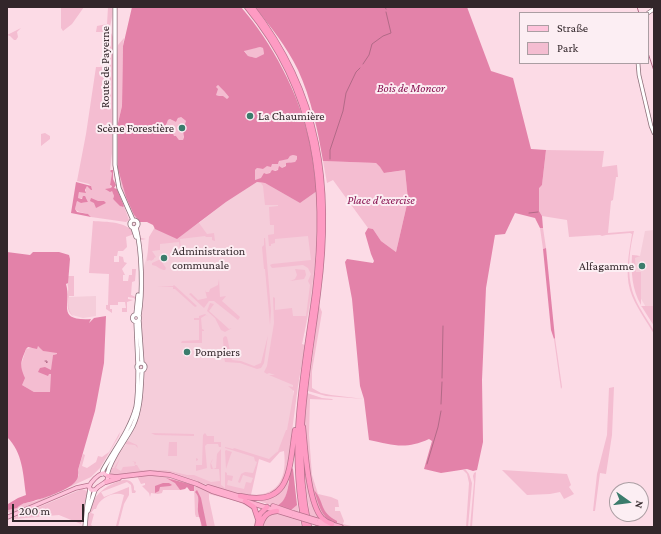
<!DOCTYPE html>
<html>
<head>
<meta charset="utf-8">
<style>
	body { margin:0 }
	#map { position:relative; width:661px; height:534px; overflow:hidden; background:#fcdbe6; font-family:"Crimson Pro",serif }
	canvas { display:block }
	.frame { position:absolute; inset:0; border:8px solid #32262a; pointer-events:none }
	.legend { position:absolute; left:519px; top:12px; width:130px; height:52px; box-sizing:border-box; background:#fceef3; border:1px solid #ab9ea3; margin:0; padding:5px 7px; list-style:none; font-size:12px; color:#32262a }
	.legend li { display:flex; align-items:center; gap:8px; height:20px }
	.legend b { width:20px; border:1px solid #ab9ea3 }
	.north { position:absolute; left:609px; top:482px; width:40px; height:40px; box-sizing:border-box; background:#fceef3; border:1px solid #ab9ea3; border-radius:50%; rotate:104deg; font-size:11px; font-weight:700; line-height:16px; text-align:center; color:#32262a }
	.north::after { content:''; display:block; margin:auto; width:14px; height:18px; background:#3b7c6c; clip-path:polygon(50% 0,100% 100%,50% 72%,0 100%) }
	.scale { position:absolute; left:12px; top:504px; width:72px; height:18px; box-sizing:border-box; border:2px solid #32262a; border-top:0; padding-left:5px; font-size:12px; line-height:14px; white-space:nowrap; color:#32262a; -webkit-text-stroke:3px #fceef3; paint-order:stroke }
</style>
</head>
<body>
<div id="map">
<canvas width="661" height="534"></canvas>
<div class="frame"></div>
<ul class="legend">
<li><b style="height:5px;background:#fec3db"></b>Straße</li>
<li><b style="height:11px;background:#f4bdd1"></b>Park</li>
</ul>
<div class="north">N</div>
<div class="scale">200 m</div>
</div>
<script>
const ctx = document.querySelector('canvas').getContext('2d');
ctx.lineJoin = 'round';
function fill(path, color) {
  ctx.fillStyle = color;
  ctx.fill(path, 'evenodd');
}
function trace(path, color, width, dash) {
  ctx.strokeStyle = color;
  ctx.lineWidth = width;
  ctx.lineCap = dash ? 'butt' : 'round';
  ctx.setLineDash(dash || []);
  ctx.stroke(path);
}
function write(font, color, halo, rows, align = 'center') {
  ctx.font = font + ' "Crimson Pro",serif';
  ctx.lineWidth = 4;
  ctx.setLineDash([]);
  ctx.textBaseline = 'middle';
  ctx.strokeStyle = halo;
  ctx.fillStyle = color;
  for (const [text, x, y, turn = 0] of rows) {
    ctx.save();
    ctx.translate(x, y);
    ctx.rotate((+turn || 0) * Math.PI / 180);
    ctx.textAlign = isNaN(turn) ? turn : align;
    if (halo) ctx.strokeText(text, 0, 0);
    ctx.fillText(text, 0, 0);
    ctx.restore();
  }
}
const built = new Path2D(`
	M257 182 265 183 317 191 314 281 311 302 293 385 294 412 284 443 271 460 258 459 249 496 181 475 164 472 138 471 116 475 111 468 130 437 132 430 143 376 141 276 155 229 199 223 226 202Z
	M654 230V321L640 297 633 255 640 256 645 231Z
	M96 296V316L83 318 72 315 70 312 68 306 69 297Z`);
const green = new Path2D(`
	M61 7H84L72 24 63 31 61 28Z
	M108 7H112C113 17 111 23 108 32H96L97 26 107 24Z
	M21 28 17 32 18 37 16 40H14L10 36 7 35Z
	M111 33 113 37 112 153 110 171 112 173 110 185 114 196 113 199 122 207 124 206 129 220 126 222 91 217C87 211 79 214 75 209L77 201 83 203 88 202 86 198H78L79 192H86V188L87 186 90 187 91 186 89 184 77 181 86 134 96 67H105L107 54H103V49H107L106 34Z
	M124 38 123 46 122 106 118 123 134 215 140 222 139 230 141 238 146 239 140 240 138 231 139 222 133 215 123 194 117 166V58L118 45Z
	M260 47 263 48 264 54 256 58 248 56 244 50Z
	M218 85 224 91 229 97 227 99 216 95V87Z
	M179 117H181L186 121 183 141 179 140 176 136H174L172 130 166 124 168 120 170 119 176 122Z
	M45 133 50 136V139L41 146V134Z
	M546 150 604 151 602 167 617 165 618 177H616L613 200 611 201 608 233 634 231C629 252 626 277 635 298 640 310 648 320 654 331V334C646 320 635 306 630 290 625 272 629 253 632 234L630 233 606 235 602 236 600 235 569 237 567 220 542 216 539 211V187L542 185Z
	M293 155 297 156V159L295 162H291L282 168 266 174 261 179 255 180V170L257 168 263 169C266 165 273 162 278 164 280 159 283 159 288 159L290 156Z
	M323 161 376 163 380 167 385 173 405 170 408 200 396 252 381 241 373 229 368 228 333 180 327 183Z
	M261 183H265L300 203 317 191C319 243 313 293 302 344L305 345 298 386 286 476 280 488 264 497 241 495 165 472 149 471 117 475H112L110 472C112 464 121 446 128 441L137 445 138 448 135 445 125 444 112 468H114L120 458 116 468 121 471 123 467 135 466 134 461H132L136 462 135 465H137L140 470H166L187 475H194L211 482 220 481 219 469H211C210 465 210 462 213 459L211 463 213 469 216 468 217 454 221 449V485L225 488V472L227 473V475L233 476 232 481 228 480 227 485 244 489 246 482 251 483 253 478 243 475 240 483 238 482 241 474 245 472 253 473 257 462 255 461 254 457 225 448V447L233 449 234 448 269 459 278 451 286 430H287L294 391 288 386 293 387V385L269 375H275L269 373 267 374 264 372 267 366 274 323 273 297 275 298V310L292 308 293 316H306L310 285 308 281 311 274 308 268 303 265 272 268 270 265 272 264 311 260 308 236 275 239V243L271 244V246H269L268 235 274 234V225H270L269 207 278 206V205H265L263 186ZM284 451C287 476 280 496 251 495L259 459 270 463 280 452Z
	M93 221C106 222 128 221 134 234L126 237 127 247 123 251H118L117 256H114V262H119V256L123 257 124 262 127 263 122 269 125 275H123V281H128L129 275H132V269H136L135 281 132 282 131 295 136 297V302L134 298 128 297V299L133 300 127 302V312H122V308H126L125 302H118V305H110V309H112V313L106 309V305H108L109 274 89 273Z
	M199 223 207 234 214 233 215 241 212 240V237H206L205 236 180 239 181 253 179 250 180 249 179 242 160 244V250L152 251 156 257 154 258V259L151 261 150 260 147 261 149 237 155 227 177 238Z
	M540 228H543L546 248 543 249Z
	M264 238H265L271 311 270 325 265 269H264L262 247 264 245Z
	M632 255 640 256 635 258 636 272H641V305C632 289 631 273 632 255Z
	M161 259 162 260 161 261 166 268 165 270H163L160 268 162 270 156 266 152 265V263Z
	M295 269 305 270 306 275 304 279 290 281 295 279 297 275Z
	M67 276H74V296H69C68 305 68 311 74 317 65 311 68 302 68 292 69 286 66 282 67 276Z
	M219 279 220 297 226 296 222 301 240 317 238 320 214 301H209L204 308 189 294 191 293 198 300 207 298 205 290 206 292H209L210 289 218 285Z
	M174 285 197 306 195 307 175 289H173V287H157L173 286Z
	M210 303 214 304 209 311 229 329 232 328 225 332 221 330 215 318 207 311Z
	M319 305 322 312 312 371V388L321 393 331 395 364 399 326 396 308 391Z
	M641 306H654V326L642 307Z
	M205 314 209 317 206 315 201 318 202 329 204 330V331H202V343H181L182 341 199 340V320H194V318H199V316Z
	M268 335 264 363 261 368 257 369 240 363 225 362 224 357H229L224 356 223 338 225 336 227 337 232 360 241 361 254 366 261 363Z
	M555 338 562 387 561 389 554 339Z
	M39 346 43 351 57 352V354L53 355 52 370H49V374H51V392H34L22 385 21 365 26 349Z
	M614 387 612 435 606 474 600 473 595 511H593L597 474 607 435 609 388Z
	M307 393 322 398 332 399 333 400 310 399 309 435 312 475 318 494 331 497 338 500 339 507H335V511H340L344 521 343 524 355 527C344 527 331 525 323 517 310 502 304 438 305 417 305 409 307 401 307 393Z
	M120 432 119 436 100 468 91 477 31 505 13 513 7 512V509L20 504 36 501 74 483 79 475 78 470 83 454 85 455 82 466 87 468 96 462 98 456 102 457 109 452Z
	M151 433 194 434V436L155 435Z
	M205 433 207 436H214V442H221V447H219L218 444H207L205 446 207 468 196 471V458L198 459V460L196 461V465H202L203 435Z
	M303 440 308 478 322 520 310 516 305 479Z
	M169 442H177V456H168Z
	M226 450 232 452 231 454 226 469 225 451Z
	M463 470H466L469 474 472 483 468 527H466L469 483 467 474Z
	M502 470 567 474 571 485 569 487 574 494 564 499 560 492 550 494 527 495Z
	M476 472 472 527H470L474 482 473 476 474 473Z
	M149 475 176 479 246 503 256 512V527H254C255 522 256 516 253 511 247 502 220 497 209 494V499L215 527H201L200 517H196L195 514 194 485 167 479 175 482 180 490H163L162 493 158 494 151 493 150 497 149 493 142 486 145 485V483L141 484 137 476Z
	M288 479C289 489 286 501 278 506L297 505 296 497 299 513 258 501 273 496Z
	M123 480C129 479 135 483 134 490L136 491 135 493H132L131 485 127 482 101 492 104 497 129 487V495L124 504 118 527 116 526 124 495C114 491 99 498 96 509H94L91 513 94 514 91 525 94 527H88C86 503 100 486 123 480Z
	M82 489 87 491V493L81 524 59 515 14 519 13 518Z
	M274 512 300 519 301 527H262L265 517Z`);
const forest = new Path2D(`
	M132 7H241C272 43 299 93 309 140 313 157 314 174 317 191L300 203 265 183 257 182 226 202 177 239 155 229 153 225 147 222H140L134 215 126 197 118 169V123L122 106 123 46ZM260 47 263 48 264 54 256 58 248 56 244 51ZM218 85 224 91 229 97 227 99 223 96H219L216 95 218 89 216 87ZM181 117 186 121 183 130 184 137 183 140H179L176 136H174L172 130 166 125 168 120 170 119 176 122 178 118ZM293 155 297 156V159L295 162 286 163V166L282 168 279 166 278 170 275 171 272 170 270 173 266 174 264 173 261 178 255 180V170L257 168 263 169 267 166 271 167 272 164H278L279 161 288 159 290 156Z
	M255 7H467L491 71 513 78 531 149 546 150 542 185 539 188V211L542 216 543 228H540L535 218 515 213 505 234 495 235 486 288 482 380 483 442 477 470 473 471 467 469 441 473 424 469 432 441 429 439C405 450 393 445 369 440L364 399 360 386 352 299 345 262 347 259 373 263 374 261 371 254 365 233 368 228 373 229 381 241 396 252 408 200 405 170 384 173 380 167 376 163 323 161C318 131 311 98 298 70 287 47 270 26 255 7Z
	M111 170H113V179L116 185 114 188 117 189 124 206 123 207 120 206 113 199 114 196 112 191 110 192 105 189 111 188 112 186 110 185 112 173 110 171Z
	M76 182 91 186 92 190H91L87 186 85 190 86 193 79 192 78 198 82 199 83 196H85L88 202 81 203 77 201 75 209 77 212 88 214 91 217 71 213Z
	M91 198 98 201H104L106 203 96 208 94 203 90 201Z
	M546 248 555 338 554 339 551 330 543 249Z
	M7 252 30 255 33 252H59L69 255 70 259 68 283 66 284C72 305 55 321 91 319L89 323 94 318 106 316 104 363 95 411 78 470C79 475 78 480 73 484 66 490 46 498 36 500 29 503 22 502 17 508L8 510V504L18 498 26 495C23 474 23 453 7 437ZM38 346 43 351 57 353V354L53 355 51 370 45 367 40 368 38 372 48 376 49 374H51L50 392H34L22 385 25 378C19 364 21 362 26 349L28 347 37 349Z
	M291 467 293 469 297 505 291 510 277 506C290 499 288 480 291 467Z
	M166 478 194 485V491H190L187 487 185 489 180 490 175 483Z
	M163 483H169L172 485 170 486 160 487 159 491 155 493V486Z
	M197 490 201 498 207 527H202C201 521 197 513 198 507 198 501 200 497 195 492Z
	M314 490C325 502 319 512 337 521V524C321 519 319 505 314 490Z`);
const stream = new Path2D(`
	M385 7 386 9
	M637 7 639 13
	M648 53 654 71
	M363 64 369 55 372 44 383 36 391 33 386 12
	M330 159V150L343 111 346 93 356 72 360 68
	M529 213 538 212
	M45 361H47V363L46 362
	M442 378 443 326
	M441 404 442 382
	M427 464 438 427 441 411`);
const tertiary = new Path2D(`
	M648 13 654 9
	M638 63 639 75 651 126 654 133`);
const secondary = new Path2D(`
	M115 7V165L119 188 133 220
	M130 224a4 4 0 1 1 8 0a4 4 0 1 1-8 0Z
	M136 227C142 252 143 291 139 316
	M133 228 136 237
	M136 314 138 295
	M132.5 318a3.5 3.5 0 1 1 7 0a3.5 3.5 0 1 1-7 0Z
	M139 320 142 363
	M136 322 138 365
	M137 367a4 4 0 1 1 8 0a4 4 0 1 1-8 0Z
	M102 474 103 470C114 450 130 430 136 407 138 395 138 382 138 370
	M107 475C111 457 125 442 133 426 141 409 141 389 142 371
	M88 511 95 490
	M85 527 87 505 90 489`);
const primary = new Path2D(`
	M103 473 108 476 107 481 98 487 95 490H91L89 487C91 481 98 475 103 473Z
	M8 517 76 488 90 485`);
const trunk = new Path2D(`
	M108 476 116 477 150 473 170 475 197 484 212 491 294 516
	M106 482 119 478
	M208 487 241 497
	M273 506 293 513
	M316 520 341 527
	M317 523 331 527`);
const motorway = new Path2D(`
	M247 7C317 92 328 187 315 293 304 374 288 445 305 527
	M252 7C320 94 332 186 318 293 308 374 291 445 309 527
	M303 427C305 447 308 503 322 518 325 521 329 523 332 524
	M240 496C292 508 289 468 295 430
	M245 501 254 507 258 519
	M257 527 260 514 267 507
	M260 527C263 517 266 512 277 511`);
const trunkBridge = new Path2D(`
	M293 513 316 520
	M294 516 317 523`);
const markers = [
	[250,116,4,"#3b7c6c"],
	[182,128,4,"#3b7c6c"],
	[164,258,4,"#3b7c6c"],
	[642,266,4,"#3b7c6c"],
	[187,352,4,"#3b7c6c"]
];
const streetNames = [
	["Route de Payerne",105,67,-90]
];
const parkNames = [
	["Bois de Moncor",411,88],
	["Place d'exercise",381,200]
];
const poiNames = [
	["La Chaumière",258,116],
	["Scène Forestière",174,128,"right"],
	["Administration",172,251],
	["communale",172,265],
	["Alfagamme",634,266,"right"],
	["Pompiers",195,352]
];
fill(built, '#f5cdda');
fill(green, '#f4bdd1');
fill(forest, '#e382a9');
trace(stream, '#b26a87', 1);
trace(tertiary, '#8c6f79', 4.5);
trace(secondary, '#8c6f79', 5);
trace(primary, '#b7728d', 5);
trace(trunk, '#b7728d', 5.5);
trace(motorway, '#b7728d', 6);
trace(tertiary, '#fff', 3);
trace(secondary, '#fff', 3.5);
trace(primary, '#fec3db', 3.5);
trace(trunk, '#feafcf', 4);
trace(motorway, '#fe9bc3', 4.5);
trace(trunkBridge, '#b7728d', 5.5, []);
trace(trunkBridge, '#feafcf', 4);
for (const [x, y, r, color] of markers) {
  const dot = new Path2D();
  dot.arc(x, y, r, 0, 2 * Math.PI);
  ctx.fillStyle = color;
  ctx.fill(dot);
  trace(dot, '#fceef3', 1.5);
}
write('12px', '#32262a', '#fceef3', streetNames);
write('italic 12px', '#881351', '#fceef3', parkNames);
write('12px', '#32262a', '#fceef3', poiNames, 'left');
</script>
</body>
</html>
